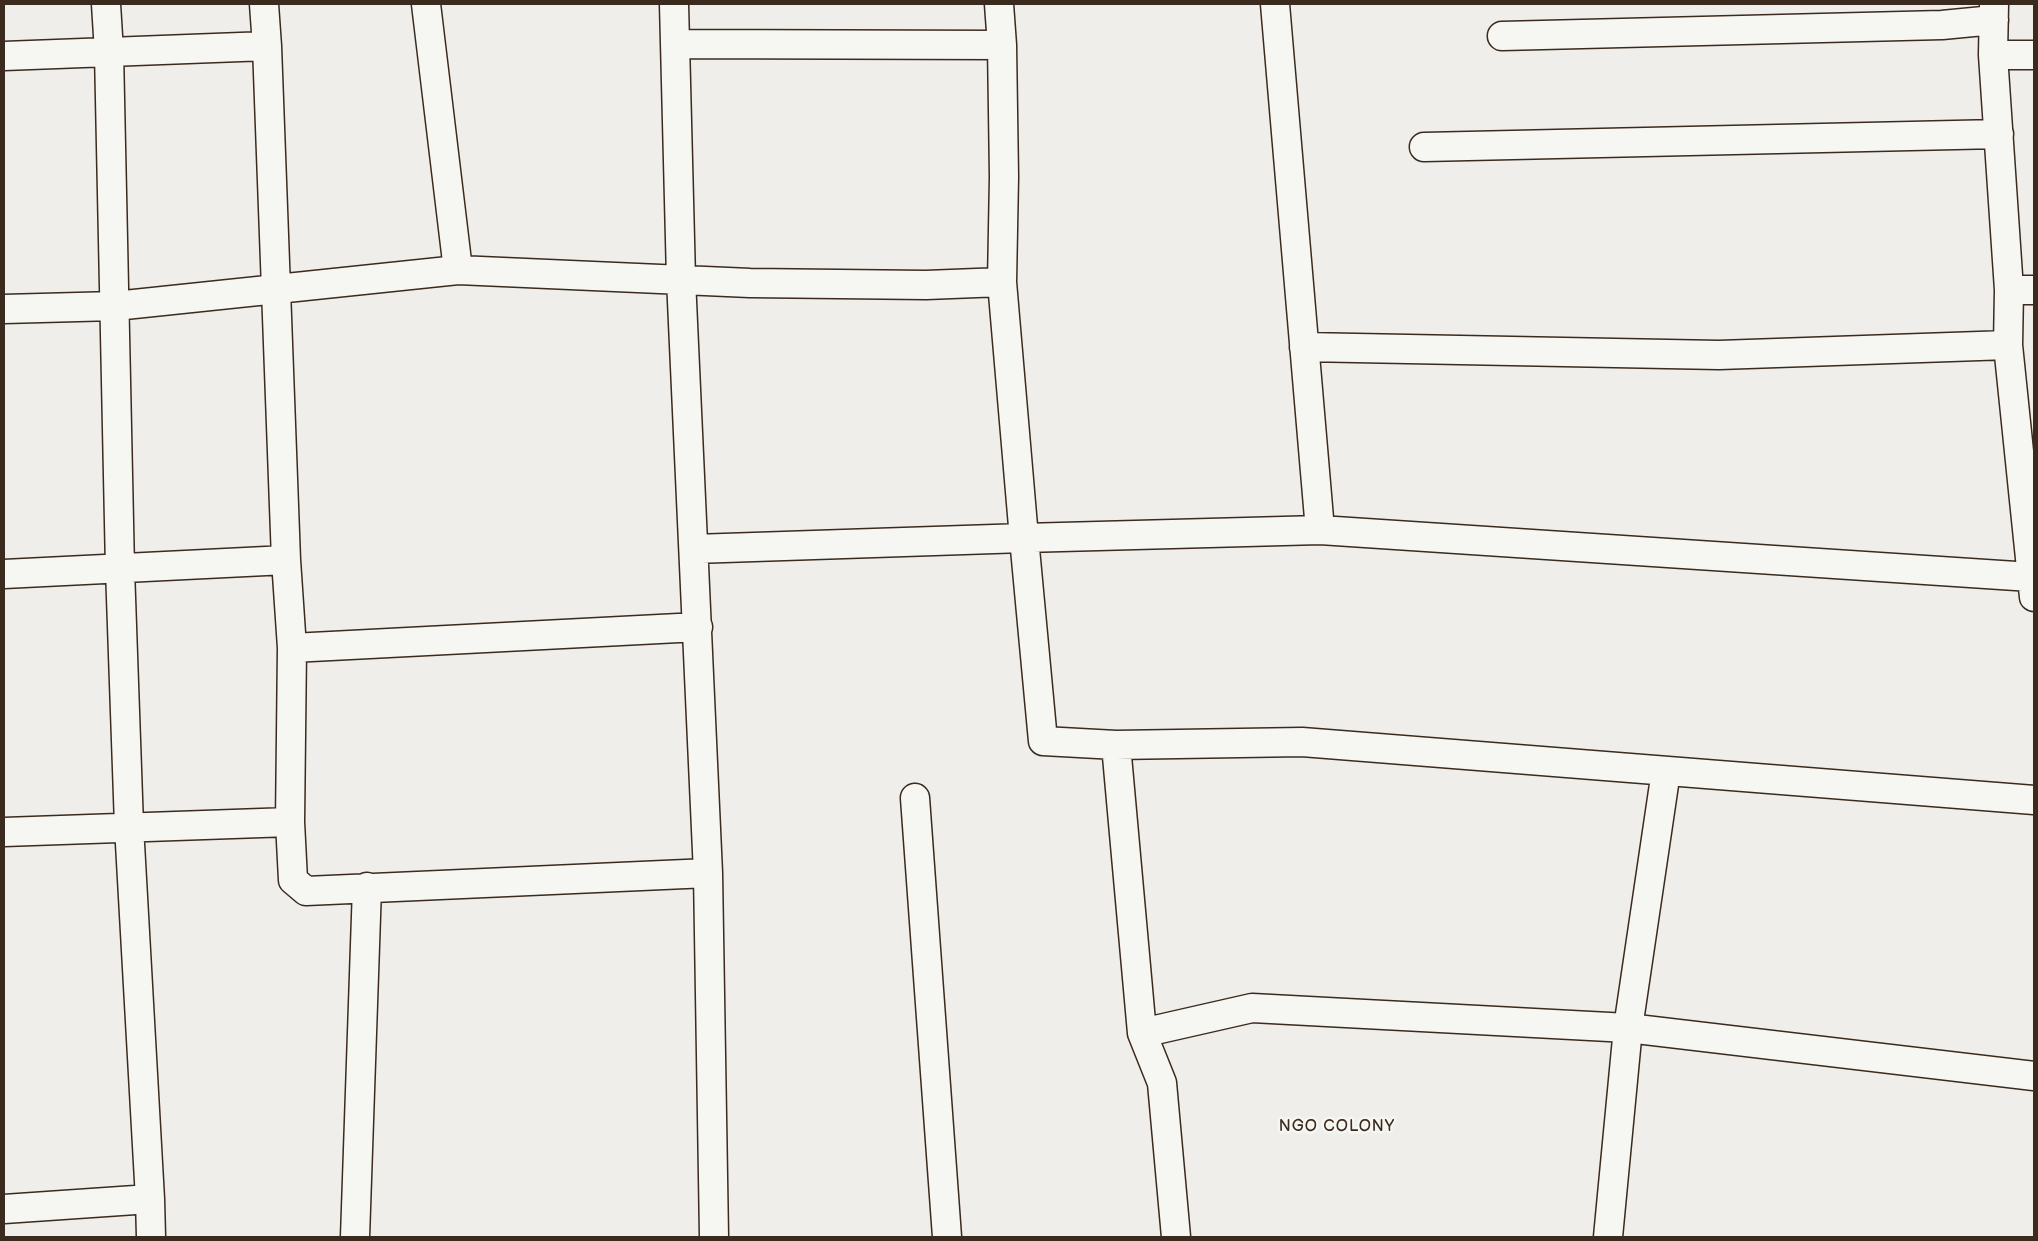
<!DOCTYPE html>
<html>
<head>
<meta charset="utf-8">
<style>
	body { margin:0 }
	#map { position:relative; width:2038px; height:1241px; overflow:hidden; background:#efeeea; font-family:"Balsamiq Sans",sans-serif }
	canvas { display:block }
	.frame { position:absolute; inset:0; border:5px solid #3b2a1e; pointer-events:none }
</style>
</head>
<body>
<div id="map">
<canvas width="2038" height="1241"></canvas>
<div class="frame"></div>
</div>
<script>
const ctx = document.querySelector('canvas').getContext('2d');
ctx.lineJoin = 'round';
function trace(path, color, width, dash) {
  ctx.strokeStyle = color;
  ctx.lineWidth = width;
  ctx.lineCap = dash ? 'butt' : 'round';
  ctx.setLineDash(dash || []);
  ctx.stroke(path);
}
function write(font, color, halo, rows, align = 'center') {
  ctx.font = font + ' "Balsamiq Sans",sans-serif';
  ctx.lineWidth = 5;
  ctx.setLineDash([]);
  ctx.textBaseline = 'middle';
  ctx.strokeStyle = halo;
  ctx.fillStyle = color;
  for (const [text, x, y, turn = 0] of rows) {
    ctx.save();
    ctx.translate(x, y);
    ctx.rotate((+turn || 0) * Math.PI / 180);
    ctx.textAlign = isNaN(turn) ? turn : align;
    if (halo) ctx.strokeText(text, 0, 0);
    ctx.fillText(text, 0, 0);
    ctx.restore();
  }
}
const minor = new Path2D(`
	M426 4 458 270
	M674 4 681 279 708 873 714 1237
	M999 4 1002 45 1004 177 1002 282 1024 538 1043 741 1116 745 1302 742 2034 800
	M1275 4 1320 530
	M1994 4 1993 55 2009 290 2008 345 2034 597
	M1502 36 1942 25 1994 20
	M675 44 1002 45
	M267 46 286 560 292 648 290 822 293 880 306 891 708 873
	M1993 55H2034
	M4 56 267 46 264 4
	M1424 147 1999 134
	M2009 290H2034
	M4 309 115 306 458 270 750 283 926 285 1002 282
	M1304 347 1719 355 2008 345
	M694 549 1024 538 1320 530 2031 577
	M4 574 286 560
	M292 648 698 627
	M1116 745 1142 1033 1162 1083 1176 1237
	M915 798 947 1237
	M4 832 290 822
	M1142 1033 1252 1008 1628 1028 2034 1076
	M150 1199 151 1237
	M4 1209 150 1199 129 826 120 569 109 52 106 4
	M355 1237 367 887
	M1608 1237 1628 1028 1666 771`);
const neighbourhoodNames = [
	["NGO COLONY",1337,1127]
];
trace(minor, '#3b2a1e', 31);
trace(minor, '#f6f6f2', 28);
ctx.letterSpacing = '1px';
write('16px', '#3b2a1e', '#f6f6f2', neighbourhoodNames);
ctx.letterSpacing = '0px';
</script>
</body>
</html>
